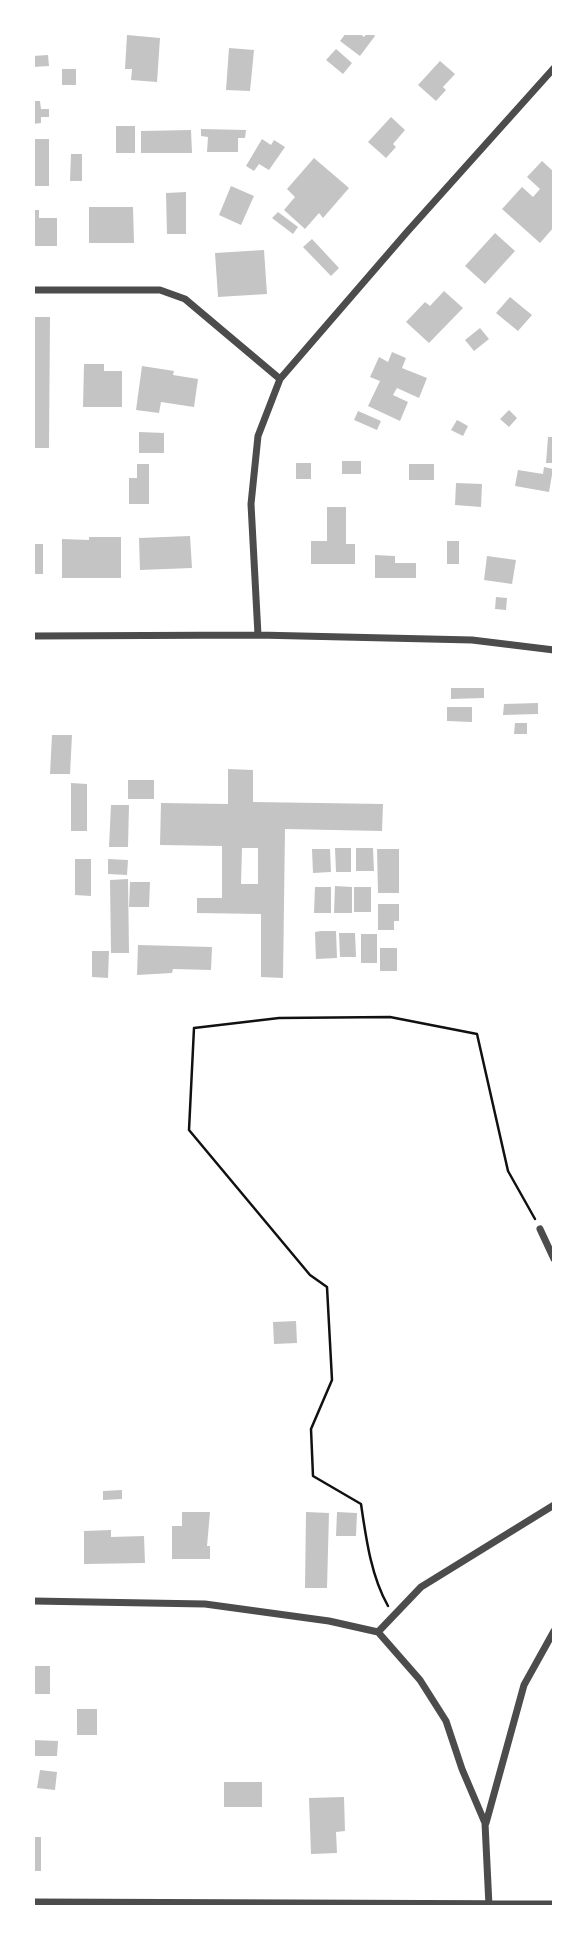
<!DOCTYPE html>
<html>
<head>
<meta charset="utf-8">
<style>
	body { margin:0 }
	#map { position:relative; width:587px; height:1940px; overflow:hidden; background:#fff; font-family:"Noto Sans",sans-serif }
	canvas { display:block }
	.frame { position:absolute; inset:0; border:35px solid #fff; pointer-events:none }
</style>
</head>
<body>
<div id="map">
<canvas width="587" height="1940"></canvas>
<div class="frame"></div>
</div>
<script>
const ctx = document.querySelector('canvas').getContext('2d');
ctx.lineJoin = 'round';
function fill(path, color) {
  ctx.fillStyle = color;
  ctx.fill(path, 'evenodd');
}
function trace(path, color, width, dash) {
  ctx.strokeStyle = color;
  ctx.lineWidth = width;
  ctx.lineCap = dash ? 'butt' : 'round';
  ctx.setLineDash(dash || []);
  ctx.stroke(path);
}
const building = new Path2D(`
	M346 33H359L364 37 367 33H372L375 36 360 56 340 41Z
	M127 35 160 38 157 82 131 80 132 69H125Z
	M229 48 254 50 250 91 226 90Z
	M336 49 352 63 343 74 326 60Z
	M48 55 49 66 33 67V56Z
	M440 61 455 74 443 87 446 90 436 101 418 85Z
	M62 69H76V85H62Z
	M33 101H40L41 109H49V117H41V123L33 124Z
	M391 117 405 130 393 144 396 147 386 158 368 142Z
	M116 126H135V153H116Z
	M201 129 246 130 245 138H238V152H207L208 137 201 136Z
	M191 130 192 153H141V131Z
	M33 139H49V186H33Z
	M262 139 271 145 274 140 285 147 269 170 259 164 254 171 246 166Z
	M71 154H82V181H70Z
	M314 158 349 188 323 218 319 213 305 229 284 210 295 197 287 189Z
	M542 161 554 172V227L540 243 502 209 522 187 533 197 540 189 527 177Z
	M231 186 254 196 241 225 219 215Z
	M186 192V234H167L166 193Z
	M89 207H133L134 243H89Z
	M33 210H39V218H57V246H33Z
	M278 212 298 227 293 234 272 218Z
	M495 233 515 251 485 284 465 266Z
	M312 239 339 268 331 276 303 247Z
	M264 250 267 294 218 297 215 253Z
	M444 291 463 308 429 343 406 322 425 302 430 306Z
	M510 297 532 315 518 331 496 313Z
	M33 317H50L49 448H33Z
	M480 328 489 339 474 351 465 340Z
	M392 352 406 358 402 368 427 378 419 398 397 388 393 395 408 402 400 421 368 406 380 381 370 377 379 357 388 362Z
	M84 364H104V371H122V407H83Z
	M142 366 174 371 173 375 198 379 194 407 161 402 159 413 136 410Z
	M509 410 517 418 509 427 500 419Z
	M358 411 381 421 377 430 354 420Z
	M457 420 468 426 463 436 451 430Z
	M139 432 164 433V453H139Z
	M548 437H554V463H546Z
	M342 461H361V474H342Z
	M296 463H311V479H296Z
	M137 464H149V504H129V478H137Z
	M409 464H434V480H409Z
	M544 467 553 469 549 492 515 486 518 470 543 474Z
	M456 483 482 484 481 507 455 505Z
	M327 507H346V544H355V564H311V541H327Z
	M190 536 192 568 140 570 139 538Z
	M89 537H121V578H62V539L89 540Z
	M447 541H459V564H447Z
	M33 544H43V574H33Z
	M375 555 395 556V563H416V578H375Z
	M487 556 516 560 512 584 484 580Z
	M496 597 507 598 506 610 495 609Z
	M451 688H484V698L451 699Z
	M538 703V714L503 715 504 704Z
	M447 707H472V722L447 721Z
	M515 723H527V734H514Z
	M52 735H72L70 774H50Z
	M228 769 253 770V802L383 804 382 831 285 829 283 978 261 977V914L197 913V898H222V846L160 845 161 803 228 804ZM242 848H258V884H241Z
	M128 780H154V799H128Z
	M71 783 87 784V831H71Z
	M111 805H129L128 847H109Z
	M335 848H351V872H336Z
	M356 848H373L374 871H356Z
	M312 849H330L331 872 313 873Z
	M377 849H399V893H378Z
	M75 859H91V896L75 895Z
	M108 859 128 860 127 875 108 874Z
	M128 879 129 953H111L110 880Z
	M130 882H150L149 907H129Z
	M335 886 352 887V913H334Z
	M315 887H331V913H314Z
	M354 887H371V912H354Z
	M378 904H399V921H394V930H378Z
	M321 931H336L337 958 316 959 315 932Z
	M339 933H355L356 957H340Z
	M361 934H377V963H361Z
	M138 945 212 947 211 970 173 969 172 973 137 975Z
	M380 948H397V971H380Z
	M92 951H109L108 978 92 977Z
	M296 1321 297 1343 274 1344 273 1322Z
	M122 1490V1499L103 1500V1491Z
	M182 1512H210L207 1546H210V1559H172V1526H182Z
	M306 1512 329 1513 327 1588H305Z
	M337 1512 357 1513 356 1536H336Z
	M111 1530V1537L144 1536 145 1563 84 1564V1531Z
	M33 1666H50V1694H33Z
	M77 1709H97V1735H77Z
	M33 1740 58 1741 57 1756H33Z
	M40 1770 57 1772 55 1790 37 1788Z
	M224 1782H262V1807H224Z
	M344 1797 345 1831 336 1832 337 1853 311 1854 309 1798Z
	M33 1837H41V1871H33Z`);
const path = new Path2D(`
	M388 1606C371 1576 366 1538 361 1504L313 1476 311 1429 332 1380 327 1287 310 1275 189 1130 194 1028 279 1018 390 1017 477 1034 508 1171 535 1219`);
const minor = new Path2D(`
	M33 290H160L185 299 280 379
	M258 635 251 504 258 436 280 379 407 232 554 68
	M33 636 258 635 472 640 554 650
	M540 1229 554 1259
	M33 1601 205 1604 329 1621 378 1632 421 1587 554 1505
	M378 1632 420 1680 446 1721 462 1769 485 1823 489 1906
	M486 1823 524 1685 554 1631
	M33 1902 554 1904`);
fill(building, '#c4c4c4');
trace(path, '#111', 2.5);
trace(minor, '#4c4c4c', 7);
</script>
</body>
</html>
